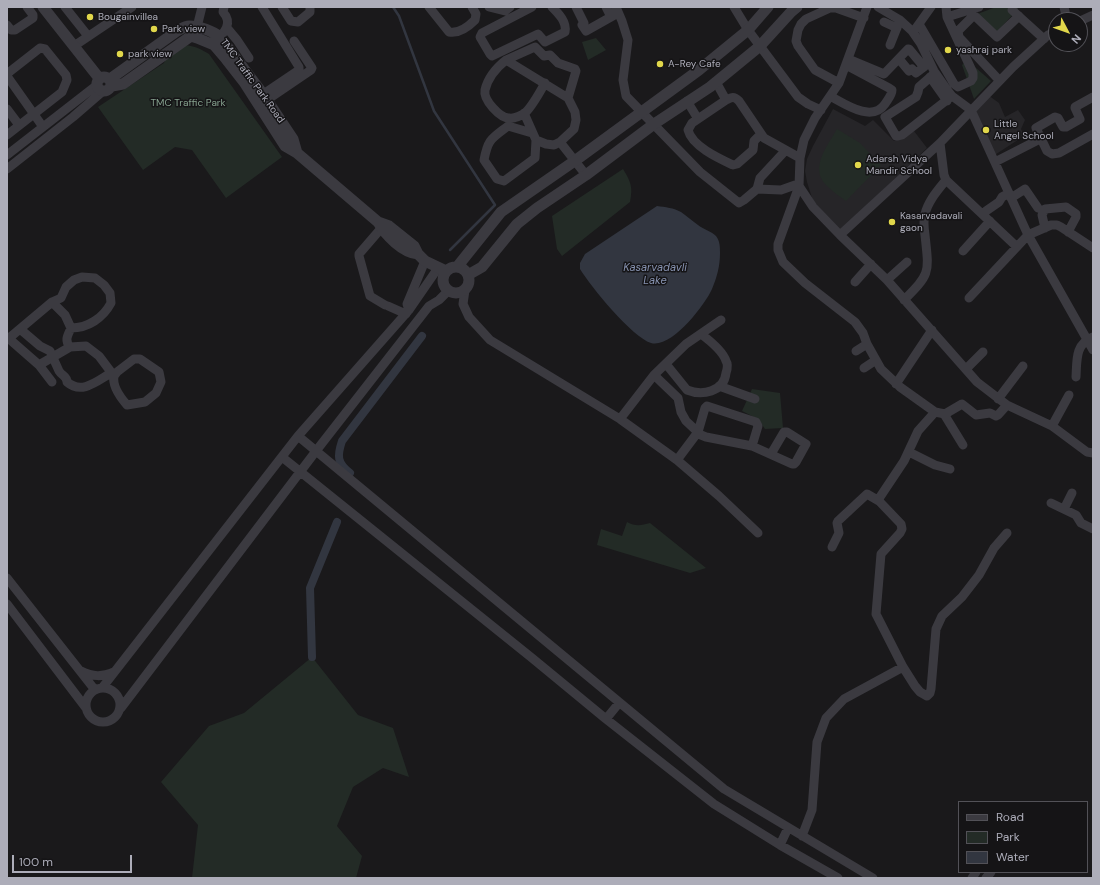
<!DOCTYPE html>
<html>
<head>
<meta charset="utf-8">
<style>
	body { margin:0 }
	#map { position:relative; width:1100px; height:885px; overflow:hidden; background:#1a191b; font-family:"DM Sans",sans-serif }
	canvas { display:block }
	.frame { position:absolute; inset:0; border:8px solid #adadb9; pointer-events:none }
	.legend { position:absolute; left:958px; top:801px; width:130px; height:72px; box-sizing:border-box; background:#151416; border:1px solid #525157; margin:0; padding:5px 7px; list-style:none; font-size:12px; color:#adadb9 }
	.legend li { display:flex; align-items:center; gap:8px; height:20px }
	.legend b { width:20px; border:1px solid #525157 }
	.north { position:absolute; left:1048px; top:12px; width:40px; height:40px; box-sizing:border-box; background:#151416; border:1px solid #525157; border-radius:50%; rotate:131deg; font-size:11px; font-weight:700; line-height:16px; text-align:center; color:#adadb9 }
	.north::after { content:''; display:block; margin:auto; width:14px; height:18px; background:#e1d74b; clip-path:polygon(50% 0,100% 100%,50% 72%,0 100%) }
	.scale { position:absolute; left:12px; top:855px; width:120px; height:18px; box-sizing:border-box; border:2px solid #adadb9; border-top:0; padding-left:5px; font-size:12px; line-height:14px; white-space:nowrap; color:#adadb9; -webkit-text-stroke:3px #151416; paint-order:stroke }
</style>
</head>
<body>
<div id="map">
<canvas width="1100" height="885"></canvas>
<div class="frame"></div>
<ul class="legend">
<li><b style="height:5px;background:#3b3a40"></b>Road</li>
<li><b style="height:11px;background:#232b26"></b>Park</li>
<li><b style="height:11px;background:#323640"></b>Water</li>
</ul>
<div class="north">N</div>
<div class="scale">100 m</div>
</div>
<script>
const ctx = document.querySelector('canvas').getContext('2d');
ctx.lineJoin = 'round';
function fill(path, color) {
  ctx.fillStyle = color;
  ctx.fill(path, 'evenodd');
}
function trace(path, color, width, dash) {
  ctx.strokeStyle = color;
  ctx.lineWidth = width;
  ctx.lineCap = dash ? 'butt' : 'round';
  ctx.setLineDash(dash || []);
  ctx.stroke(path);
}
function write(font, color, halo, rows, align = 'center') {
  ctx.font = font + ' "DM Sans",sans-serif';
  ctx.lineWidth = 3;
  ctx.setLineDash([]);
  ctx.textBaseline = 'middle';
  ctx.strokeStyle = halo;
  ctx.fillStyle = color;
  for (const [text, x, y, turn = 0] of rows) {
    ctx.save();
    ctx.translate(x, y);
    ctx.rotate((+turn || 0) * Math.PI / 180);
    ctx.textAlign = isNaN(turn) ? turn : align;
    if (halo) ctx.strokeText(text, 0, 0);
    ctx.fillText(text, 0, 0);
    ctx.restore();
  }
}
const built = new Path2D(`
	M988 95 999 103 1005 117 1018 110 1025 120 1021 129 1024 136 990 158 971 113Z
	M833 109 865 126 873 120 894 141 914 131 927 148 840 231 813 201 807 182 805 171 807 159 813 146Z`);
const green = new Path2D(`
	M996 7H1018V9L994 35 972 16Z
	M596 38 606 50 588 60 582 42Z
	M185 45C195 46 201 49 209 54L282 157 226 198 192 150 175 147 143 170 98 107 164 63 169 49Z
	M967 60 991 81 974 99 962 65Z
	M837 129 860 143 881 165 846 201C839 196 832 191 826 185 809 168 828 145 837 129Z
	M623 169C631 182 633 187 630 202L562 256 557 249 552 216Z
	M752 389 780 393 783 428 765 429 758 419 742 411Z
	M627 522C636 527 642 525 650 523L706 568 690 573 597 545 601 529 622 536Z
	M312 657 358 715 393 728 409 777 383 768 353 787 337 826 362 856 356 878H192L198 825 161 782 209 726 244 713Z`);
const water = new Path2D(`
	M657 206C665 207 674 208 681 212 687 216 692 221 698 225 703 229 711 231 716 236 720 241 720 247 720 253 720 266 717 277 712 289 705 305 671 349 651 343 632 337 591 287 580 269V263L585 254Z`);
const stream = new Path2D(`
	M393 7 399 16 434 111 495 205 450 250`);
const canal = new Path2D(`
	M350 473C337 463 337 456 342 441L422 336
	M312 657 310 588 337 522`);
const minor = new Path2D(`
	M65 7 88 36
	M282 7 291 21 298 22 310 12V7
	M429 7 449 32C459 34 468 27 475 20L476 14 472 7
	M489 7 505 11 510 7
	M532 7 482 33 480 37 490 54 492 56 538 34 545 42 565 32C567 22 559 14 552 7
	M576 7 584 23 582 25 586 31 618 13
	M606 7 611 17
	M616 7 622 21 628 40 623 80 626 96 700 172 739 203 744 200 757 189 760 178 785 151
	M734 7 748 30 798 97 808 104 821 110
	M867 7 839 83 815 118 804 140 800 158 799 186 778 244V250L783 262 805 283 855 322 863 333 867 344 881 369 900 387 935 412 945 414 962 404 976 415 990 413 996 416 998 415 1007 405
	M878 7 900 20 912 31 921 44 934 71 948 91 952 96 971 110 1028 235 1093 350
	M946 7 947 17 979 7
	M1064 7 1067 20
	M1012 10 1044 39
	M1080 21 1093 15
	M884 22 897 28
	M919 24 954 84 958 87 971 81 973 78V73L947 17
	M7 25 11 30H15L33 18V15L27 7
	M227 28 237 40 249 58
	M916 28 931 7
	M197 33V27L202 7
	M214 40C225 34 233 23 223 12L224 7
	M890 45 900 20
	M74 46 132 7
	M848 59 884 74 908 49H909L924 67 916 73 912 69 909 71 899 59
	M506 60 535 47 544 56 550 55 558 63 575 69 576 71 568 98
	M935 73 919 87 918 92 916 97 885 117 896 136H898L902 135 952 96
	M930 77 947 101
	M999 80 959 37 958 31 972 17H976L997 37 1019 16
	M716 82 726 100
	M839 83 815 70 798 46 796 41 798 30 801 24 806 19 830 8H836L864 18
	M830 96C845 104 872 123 885 104 888 99 892 95 892 90L889 88 846 65
	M259 97 299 70V67L262 7
	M1093 97 1075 107V108L1080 119 1066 127H1063L1058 118 1055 117 1036 128 1047 151 1052 154 1059 153 1093 134
	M687 101 698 119
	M261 104 311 70 312 68 294 41
	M7 109 19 125
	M524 113 536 140 535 158 504 181 497 179 484 160C488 139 491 139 508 126L532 133
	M761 134 754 141 753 150 737 164 733 165C718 158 692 146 688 130L692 123 726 100C732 97 734 96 739 101L764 138 800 158
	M7 135 62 92 67 80 66 75 45 49 40 48 8 73 7 76C19 93 31 110 43 127
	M536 140 546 144 554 145 560 142 574 129 576 120 575 112 568 98 506 60C496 68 488 77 485 90 483 100 500 118 509 118 514 119 523 115 526 112 533 105 540 92 545 83
	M560 142 586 175
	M940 143 944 175 946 180 1017 247
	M7 155 97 85
	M995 162 1040 139
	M7 169 73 117 103 91
	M799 186 813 207 840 235 887 280 977 382 1007 405 1052 426 1087 452 1093 453
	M757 189 781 190 795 185 799 186
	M1011 198 1025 189 1038 208
	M986 211 999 202 1002 197 1009 193
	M384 225 359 254V256L370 296 385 305
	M1045 228 1042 215 1045 209 1066 207 1076 214V217L1068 232
	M840 235 940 143 1013 67 1048 35 1056 32
	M963 251 990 221
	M887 280 907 262
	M855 282 871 264
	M465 290 463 304 469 317 490 340 620 419 677 460 719 496 758 533
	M969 298 1028 235 1051 225H1057L1061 227 1093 248
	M904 300C931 273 929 273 925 235 924 228 923 221 925 214 928 201 938 190 946 180
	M52 302 65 315 71 328
	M388 306 406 314
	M409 310 407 304 425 261
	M20 329 40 346 50 351 59 371C62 376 67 376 67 382 82 395 97 381 111 373
	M7 337 39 365 52 382
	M8 339 52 302 61 298 66 287 74 280 82 277 95 278 104 285 110 293 111 303C103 318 88 328 71 328 68 335 64 340 70 347
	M856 351 867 344
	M666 364 687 390C702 396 724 392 726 373 727 370 728 364 726 361 723 351 709 340 701 334
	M39 365 70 347 86 346 99 356 114 376 117 372 134 359H140L159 372 161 382 156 393 145 402 127 405C120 397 112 386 114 376
	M864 368 876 360
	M966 369 983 352
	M654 375 678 398 681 412 686 421 701 435 706 437 752 446 792 464H794L796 462 806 444 787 432H784L771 454
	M1076 377C1077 360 1075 344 1093 337
	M896 384 932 330
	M719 386 755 399
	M998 399 1023 366
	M944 414 963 445
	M620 419 654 375 686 344 721 320
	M1052 426 1069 395
	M298 436 724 789 873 878
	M909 452 935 465 950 469
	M282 457 532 658 606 719 714 804 780 845 838 878
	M677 460 698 432 705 408 707 406 756 422 758 426 752 446
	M879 501 880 497 904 461 918 431 935 412
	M1051 503 1076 515 1081 523 1093 529
	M1064 509 1072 493
	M832 547 839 533 837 523 838 521 867 494 879 501 901 524 902 529 900 533 881 554 876 614 903 667 915 686 920 692 927 696 930 693 931 689 936 629 942 616 962 597 979 575 994 548 1007 533
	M7 578 95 690
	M7 604 86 708
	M81 671C93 677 102 677 114 672
	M86 705a17 17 0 1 1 34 0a17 17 0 1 1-34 0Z
	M102 688 298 436 409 310 438 268
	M121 708 316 451 429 306 439 300 448 291
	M606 719 619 703
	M802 836 812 810 817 742 826 718 844 699 903 667
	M780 845 788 828
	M972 878 976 872
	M986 878 991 872`);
const tertiary = new Path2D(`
	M43 7 99 78
	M97 84a7 7 0 1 1 14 0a7 7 0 1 1-14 0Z
	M110 79 177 31C181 29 185 26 189 26 199 26 213 31 220 37L263 94 293 139 297 153
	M112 86 123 84 191 36 197 38 214 45 226 59 244 82 285 146 297 153 378 222 389 226 414 246 418 254 425 261 446 271
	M378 222C385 235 403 253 418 254
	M443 280a13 13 0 1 1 26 0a13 13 0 1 1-26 0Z
	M457 267 501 212 576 160 699 70 748 30 768 7
	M468 275 482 267 517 224 537 208 586 175 654 124 710 87 760 46 791 12 797 7`);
const markers = [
	[90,17,4,"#e1d74b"],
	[154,29,4,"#e1d74b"],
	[948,50,4,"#e1d74b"],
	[120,54,4,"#e1d74b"],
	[660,64,4,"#e1d74b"],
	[986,130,4,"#e1d74b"],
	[858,165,4,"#e1d74b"],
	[892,222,4,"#e1d74b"]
];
const poiNames = [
	["Bougainvillea",98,17],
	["Park view",162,29],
	["yashraj park",956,50],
	["park view",128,54],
	["A-Rey Cafe",668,64],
	["Little",994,124],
	["Angel School",994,136],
	["Adarsh Vidya",866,159],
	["Mandir School",866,171],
	["Kasarvadavali",900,216],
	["gaon",900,228]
];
const streetNames = [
	["TMC Traffic Park Road",252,81,54]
];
const parkNames = [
	["TMC Traffic Park",188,103]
];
const waterNames = [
	["Kasarvadavli",655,268],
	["Lake",655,281]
];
fill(built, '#262528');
fill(green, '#232b26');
fill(water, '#323640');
trace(stream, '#323640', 2.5);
trace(canal, '#323640', 8);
trace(minor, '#3b3a40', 9);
trace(tertiary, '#3b3a40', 11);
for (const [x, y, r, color] of markers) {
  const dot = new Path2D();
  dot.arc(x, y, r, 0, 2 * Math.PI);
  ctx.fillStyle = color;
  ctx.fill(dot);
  trace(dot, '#151416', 1.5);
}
write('10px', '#adadb9', '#151416', poiNames, 'left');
write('10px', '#adadb9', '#151416', streetNames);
write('10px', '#86a28f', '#151416', parkNames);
write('italic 11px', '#8793b1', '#151416', waterNames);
</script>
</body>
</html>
